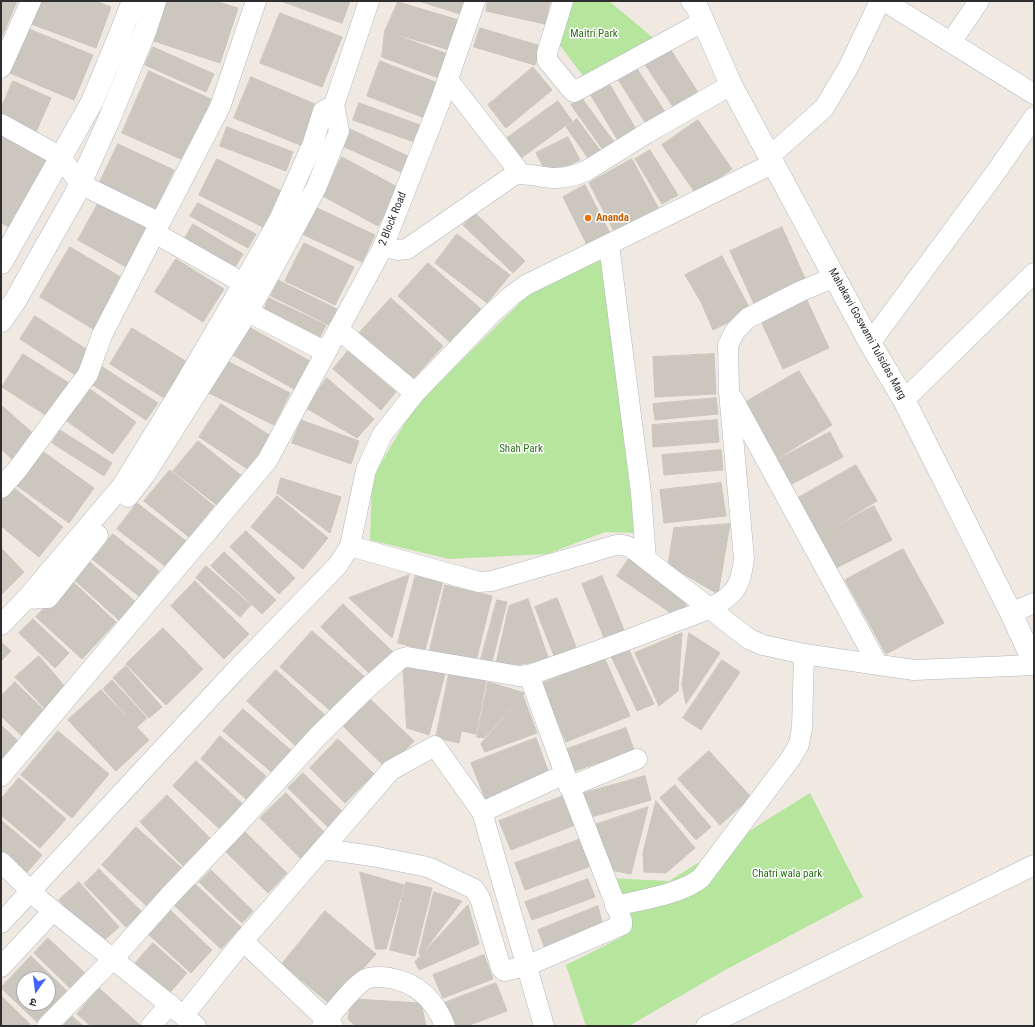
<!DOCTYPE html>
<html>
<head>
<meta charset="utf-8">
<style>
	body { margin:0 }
	#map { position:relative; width:1035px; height:1027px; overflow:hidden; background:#efe9e1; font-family:"Roboto Condensed","Noto Sans Devanagari",sans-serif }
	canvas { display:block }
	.frame { position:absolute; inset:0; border:2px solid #2e2e2e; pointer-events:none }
	.north { position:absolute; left:16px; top:971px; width:40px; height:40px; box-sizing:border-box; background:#fff; border:1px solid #ababab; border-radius:50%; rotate:194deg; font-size:11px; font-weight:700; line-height:16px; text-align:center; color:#2e2e2e }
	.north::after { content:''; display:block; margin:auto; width:14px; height:18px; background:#4264fb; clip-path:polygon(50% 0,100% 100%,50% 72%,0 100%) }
</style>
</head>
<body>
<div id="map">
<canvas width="1035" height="1027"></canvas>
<div class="frame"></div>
<div class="north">उ</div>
</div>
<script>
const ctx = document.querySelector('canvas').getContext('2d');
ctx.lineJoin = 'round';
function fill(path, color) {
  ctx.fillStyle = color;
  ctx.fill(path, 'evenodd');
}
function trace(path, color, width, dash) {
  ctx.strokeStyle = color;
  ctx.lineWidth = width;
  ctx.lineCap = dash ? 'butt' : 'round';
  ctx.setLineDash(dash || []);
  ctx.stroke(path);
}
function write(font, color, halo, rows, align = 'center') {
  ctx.font = font + ' "Roboto Condensed",sans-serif';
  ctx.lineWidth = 3;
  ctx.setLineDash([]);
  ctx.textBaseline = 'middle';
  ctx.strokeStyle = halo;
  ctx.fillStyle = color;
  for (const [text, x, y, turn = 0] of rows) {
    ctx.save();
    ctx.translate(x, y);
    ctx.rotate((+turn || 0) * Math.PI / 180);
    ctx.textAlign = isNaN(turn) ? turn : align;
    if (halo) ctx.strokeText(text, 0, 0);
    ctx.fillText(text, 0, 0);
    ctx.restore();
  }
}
const green = new Path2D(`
	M567 1H609L657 41 583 76 556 40Z
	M609 256 638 533 605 532 547 554 449 559 370 540 372 478 415 406 529 294Z
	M810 793 863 897 725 970 629 1026H586L566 965 622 937 608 878 669 881Z`);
const building = new Path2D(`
	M1 1H17L1 39Z
	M40 1H95L111 7 96 48 31 24Z
	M167 1H215L238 8 220 63 154 41Z
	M281 1H350L342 23Z
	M419 1H465L461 14Z
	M488 1H547L550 2 545 24 486 11Z
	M398 2 462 21 453 51 385 31Z
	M280 13 342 37 322 87 260 63Z
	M480 28 541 46 535 65 474 47Z
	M29 29 93 55 74 100 10 73Z
	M385 31 453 56 444 80 382 57Z
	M153 47 214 74 206 92 145 65Z
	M669 47 701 97 677 113 644 63Z
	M380 61 443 85 430 120 367 96Z
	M634 64 667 115 648 127 616 76Z
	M533 67 552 90 506 128 488 105Z
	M149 71 211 99 183 160 122 133Z
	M251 77 322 107 305 147 234 118Z
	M13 81 51 98 35 134 1 118V108Z
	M609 83 637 131 619 142 590 94Z
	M581 97 617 146 606 154 571 105Z
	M558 101 572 121 521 158 507 138Z
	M359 103 423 126 417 143 353 120Z
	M577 119 605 157 593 165 566 127Z
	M698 120 732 169 696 194 662 145Z
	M227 127 293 152 286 171 220 146Z
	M350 129 410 157 403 173 342 146Z
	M1 136 49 159 16 230 1 223Z
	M568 137 580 160 548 176 536 153Z
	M118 144 174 170 154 213 98 186Z
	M650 150 678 195 662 204 635 159Z
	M342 157 399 188 378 226 321 195Z
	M217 159 281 191 263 227 199 195Z
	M632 159 660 211 616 235 589 183Z
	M585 185 613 239 590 251 563 197Z
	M100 200 150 228 128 268 78 240Z
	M198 203 256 234 248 248 190 216Z
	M315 207 375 235 362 262 302 234Z
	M475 213 525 261 513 273 463 225Z
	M193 224 243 254 232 272 183 242Z
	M782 227 807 283 755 306 730 251Z
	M457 234 510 275 487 303 435 263Z
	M304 243 354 267 335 305 285 281Z
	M70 247 124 279 93 329 40 297Z
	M722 256 751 311 713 330 701 302 685 275Z
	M176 259 224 289 203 322 155 292Z
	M428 263 481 309 451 343 398 296Z
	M278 280 337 309 329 325 271 296Z
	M805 296 829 348 783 369 759 317Z
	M269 298 326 325 317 343 262 315Z
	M391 298 443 346 412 380 359 333Z
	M35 316 92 353 77 376 20 339Z
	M247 326 310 361 294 389 231 354Z
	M132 328 187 362 164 398 110 364Z
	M348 351 396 392 381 410 333 369Z
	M23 354 72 385 50 418 2 387Z
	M714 354 716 394 655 397 653 357Z
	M223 359 290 393 274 425 207 392Z
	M101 366 158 403 146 420 90 383Z
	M799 371 832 425 778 458 744 403Z
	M327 378 374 419 357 438 306 408Z
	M87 387 136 422 113 454 64 419Z
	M716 398 718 414 655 420 653 404Z
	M221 404 274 438 252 472 199 437Z
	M1 405 36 436 14 461 1 449Z
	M301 420 359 441 351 464 292 443Z
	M717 420 719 442 653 447 652 425Z
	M60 430 112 463 104 476 52 443Z
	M830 432 843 457 788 486 775 461Z
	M198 441 242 476 218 506 173 471Z
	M38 448 94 488 69 523 13 483Z
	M721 450 723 470 664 475 662 455Z
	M856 465 877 501 819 535 798 498Z
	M170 470 214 506 189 537 144 501Z
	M281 478 341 497 330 533 277 493Z
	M721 483 726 516 664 523 660 490Z
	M9 484 63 527 39 557 1 526V494Z
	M277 496 328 538 303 569 251 527Z
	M137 503 190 544 170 570 117 529Z
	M874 506 892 540 836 568 819 535Z
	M730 524 718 594 668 565 674 528Z
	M246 531 295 578 279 594 230 547Z
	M113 534 159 571 139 596 92 559Z
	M1 548 24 572 1 595Z
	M903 549 944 623 886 654 845 580Z
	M224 552 276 600 262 614 211 566Z
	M84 557 138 604 121 622 69 575Z
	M630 557 690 599 678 618 617 576Z
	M206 566 251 605 240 617 196 578Z
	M416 574 443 581 425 650 398 643Z
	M409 575 392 638 349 598Z
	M602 576 624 630 604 638 582 584Z
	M71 580 116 622 82 659 36 617Z
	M195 581 249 634 224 659 171 606Z
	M445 585 492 596 476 661 430 650Z
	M557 598 576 647 554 656 535 607Z
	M528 599 549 660 495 668 509 606Z
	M497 600 507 602 492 662 481 659Z
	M343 604 393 652 371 675 321 627Z
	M33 619 69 653 55 668 19 633Z
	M163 628 203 669 166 705 126 664Z
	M312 631 364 676 332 712 280 667Z
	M682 633 678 691 659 706 635 653Z
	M689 633 720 653 686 704 682 685Z
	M1 642 11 651 1 661Z
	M628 648 654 704 637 711 611 656Z
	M39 656 66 688 49 713 15 677Z
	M604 657 630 716 566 742 541 684Z
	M722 660 740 672 701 730 683 718Z
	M403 665 446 670 429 735 407 728Z
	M126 666 162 707 149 718 113 678Z
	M276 670 327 717 298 748 247 701Z
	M449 674 472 678 459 743 436 738Z
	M473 678 486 681 476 734 462 731Z
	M112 680 147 718 137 727 103 689Z
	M15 682 49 715 26 740 1 716V696Z
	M488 682 525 693 484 738 477 737Z
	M101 690 149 740 116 771 68 720Z
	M523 696 537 733 485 752 481 744Z
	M369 698 414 741 387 769 343 726Z
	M243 709 293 752 274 774 223 731Z
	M1 725 20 743 1 762Z
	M626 728 634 750 572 772 564 750Z
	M58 731 109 774 72 818 21 775Z
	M220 736 266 776 246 799 201 759Z
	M536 738 550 776 486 801 471 763Z
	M338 739 374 774 345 803 310 768Z
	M709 751 751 797 720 825 678 779Z
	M196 761 245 806 222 831 173 786Z
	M303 773 348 817 333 832 288 788Z
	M645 776 651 800 588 818 581 794Z
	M19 778 66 819 40 848 1 815V799Z
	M675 785 711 827 696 840 660 798Z
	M286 793 325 833 300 858 260 818Z
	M167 795 213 841 185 868 140 822Z
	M563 796 575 825 511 850 499 821Z
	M656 801 695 848 666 873 644 872 643 853Z
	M648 807 631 874 610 870 594 825Z
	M1 820 42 855 23 877 1 858Z
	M136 827 184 870 149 908 102 865Z
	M244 831 287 873 268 893 224 850Z
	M581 839 591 866 525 890 515 863Z
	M99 869 142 912 126 927 84 884Z
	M211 870 253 911 242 923 199 882Z
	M360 872 404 885 386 949H376Z
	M588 879 595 897 532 920 525 902Z
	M79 882 119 927 99 945 59 900Z
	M406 882 432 888 415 956 390 950Z
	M194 883 241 927 221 949 174 905Z
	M434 892 462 901 421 955 419 954Z
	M468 905 479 944 419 970 415 962Z
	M598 906 603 926 545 949 538 930Z
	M169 909 212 950 191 973 147 933Z
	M325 911 376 954 331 1005 282 964Z
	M48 938 88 976 73 991 34 953Z
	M153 943 187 973 166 997 132 967Z
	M484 955 493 979 443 998 433 975Z
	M31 956 68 992 38 1023 1 988ZM24 979H48V1003H24Z
	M496 983 507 1011 467 1026H453L444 1003Z
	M99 988 141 1026H91L77 1014Z
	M1 996 32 1026H1Z
	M352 999 421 1003 426 1026H355L348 1019Z
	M72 1016 83 1026H63Z`);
const street = new Path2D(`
	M563 1 547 53V60L570 88 574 92 704 21
	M884 1 1034 94
	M951 42 979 1
	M1 68 31 1
	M448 80 521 174
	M1 124 61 157 80 184 160 223
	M770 156 824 108 849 66 880 1
	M155 233 243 283
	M609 245 641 493 646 559
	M383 247 398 250 407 249 514 175C528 172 541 178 555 178 566 178 577 175 586 171L647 133 731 85
	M238 304 248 312 326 352
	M338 329 415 393
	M870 343 996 172 1034 117
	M733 399 878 665
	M904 400 1034 273
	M1 488 17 470 88 374 102 335 220 107 256 1
	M128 497 145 475 248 312 272 270 316 188 339 131 334 105
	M350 546 479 582 492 581 616 545C628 543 637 552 646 559L749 639 763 645 804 654 914 670 1034 665
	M26 599 48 598 98 535
	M1011 613 1034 603
	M1 625 26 599 122 486 181 390 233 301 279 220 313 143 323 111 334 105 369 1
	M1 776 267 461 383 247 440 102 475 1
	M569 787 637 759
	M482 812 565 774
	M323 849 372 856 423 866 430 868 474 889 480 898 501 968 504 971 526 966 622 925V921L565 774 529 675
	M1 862 41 901 196 1026
	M615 906C640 900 682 894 701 878L791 758 799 744 802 728 804 654
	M1 923 235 671 338 565 350 546 366 470 382 435 415 393 492 313 511 296 526 285 774 163
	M243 941 333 1026
	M1 967 53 911
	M184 1015 243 941 391 770 435 746 482 812 544 1026
	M47 1026 113 959 171 894 237 825 318 736 365 690 400 659 407 657 519 676 529 675C576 659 623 642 669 624 689 616 713 610 730 595 740 586 742 572 744 559L729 392 728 345 735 331 748 318 801 291 835 277
	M151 1026 170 1004
	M322 1026C331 1015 354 985 366 979 373 976 383 977 390 978 418 983 435 1000 445 1026
	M706 1026 1034 865`);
const secondary = new Path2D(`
	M692 1 697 7 731 85 870 343 904 400 1011 613 1034 663
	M1 263 92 102 119 37 133 1
	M1 321 15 301 75 195 108 122 146 29 155 1`);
const markers = [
	[588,218,4,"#e8710a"]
];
const parkNames = [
	["Maitri Park",594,34],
	["Shah Park",521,449],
	["Chatri wala park",787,874]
];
const foodNames = [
	["Ananda",596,218]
];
const streetNames = [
	["2 Block Road",393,219,-68],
	["Mahakavi Goswami Tulsidas Marg",867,334,61]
];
fill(green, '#b6e59e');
fill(building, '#cbc7bf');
trace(building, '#cbc5ba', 1);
trace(street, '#b4b7c1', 21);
trace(secondary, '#b4b7c1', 23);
trace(street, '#fff', 20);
trace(secondary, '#fff', 22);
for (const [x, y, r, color] of markers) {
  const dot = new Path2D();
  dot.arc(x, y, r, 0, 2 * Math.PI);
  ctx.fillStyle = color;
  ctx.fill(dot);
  trace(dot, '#fff', 1.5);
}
write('11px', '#2c6e1b', '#fff', parkNames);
write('bold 11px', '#c56008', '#fff', foodNames, 'left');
write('11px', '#2e2e2e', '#fff', streetNames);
</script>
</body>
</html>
